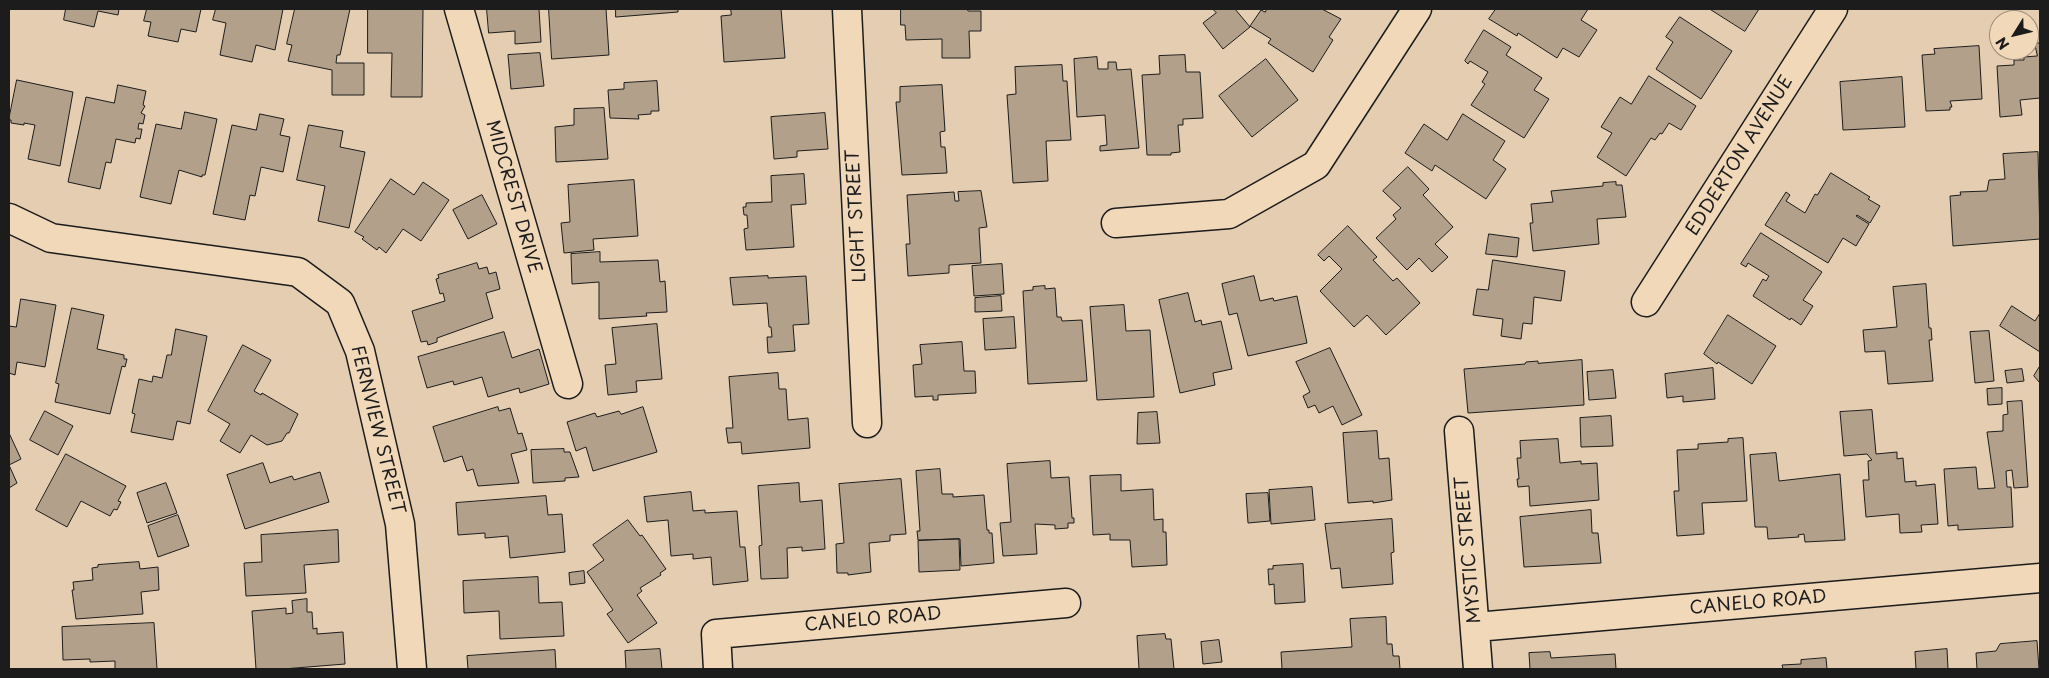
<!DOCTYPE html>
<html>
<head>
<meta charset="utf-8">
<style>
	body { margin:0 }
	#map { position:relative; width:2049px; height:678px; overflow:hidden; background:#e4cdb0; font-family:"Playpen Sans",sans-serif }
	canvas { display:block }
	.frame { position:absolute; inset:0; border:10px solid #1c1c1c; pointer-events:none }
	.north { position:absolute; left:1989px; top:10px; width:50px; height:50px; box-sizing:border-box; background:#f1d8b9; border:1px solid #9c8d7a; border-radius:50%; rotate:234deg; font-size:14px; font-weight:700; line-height:20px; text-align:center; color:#1c1c1c }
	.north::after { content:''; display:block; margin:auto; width:18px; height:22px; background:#1c1c1c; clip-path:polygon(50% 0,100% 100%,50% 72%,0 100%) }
</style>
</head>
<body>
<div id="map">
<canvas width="2049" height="678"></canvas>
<div class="frame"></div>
<div class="north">N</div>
</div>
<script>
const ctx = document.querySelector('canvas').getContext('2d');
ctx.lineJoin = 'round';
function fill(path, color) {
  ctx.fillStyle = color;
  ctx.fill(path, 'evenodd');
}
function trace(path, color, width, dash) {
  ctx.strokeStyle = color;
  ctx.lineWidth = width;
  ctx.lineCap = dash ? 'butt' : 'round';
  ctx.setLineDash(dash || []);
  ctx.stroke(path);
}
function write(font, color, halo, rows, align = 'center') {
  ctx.font = font + ' "Playpen Sans",sans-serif';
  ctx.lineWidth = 4;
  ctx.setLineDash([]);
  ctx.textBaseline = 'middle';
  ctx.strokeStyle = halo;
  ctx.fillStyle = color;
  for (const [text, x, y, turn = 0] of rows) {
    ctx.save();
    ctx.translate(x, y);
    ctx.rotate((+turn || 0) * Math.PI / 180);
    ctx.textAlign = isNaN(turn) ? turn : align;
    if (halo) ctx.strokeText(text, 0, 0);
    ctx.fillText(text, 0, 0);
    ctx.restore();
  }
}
const building = new Path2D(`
	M66 9H119L118 15 98 11 94 27 64 20Z
	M147 9H201L196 32 181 29 178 42 148 36 151 22 144 21Z
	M216 9H283L275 50 256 45 252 62 220 55 226 23 213 20Z
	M295 9H350L340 55H337L336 63H364V95H332V70L288 61 292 45 287 44Z
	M368 9H423L422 97H391L392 53H368Z
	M487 9H539L541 42 515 44V31L489 33Z
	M549 9H606L609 55 552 59Z
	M616 9H678V12L616 17Z
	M731 9H781L785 58 724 62 721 16 731 15Z
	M901 9H967L968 11H981V31H969L970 58H942V39L906 40 905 25H901Z
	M1213 9H1235L1250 27 1223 49 1203 23 1216 13Z
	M1267 9H1322L1341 19 1329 37 1333 40 1313 72 1268 43 1271 39 1250 26 1261 10 1265 12Z
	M1496 9H1588L1581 20 1597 30 1579 57 1563 48 1557 58 1518 33 1517 36 1489 19Z
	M1710 9H1759L1745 31Z
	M1680 17 1732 51 1701 99 1656 69 1673 42 1666 37Z
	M1484 30 1511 47 1506 55 1542 78 1534 90 1549 99 1524 138 1471 105 1485 84 1482 82 1488 72 1470 61 1468 64 1465 61Z
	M2035 43H2040V98L2020 100 2022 115 2000 117 1997 66 2014 65V60H2024V57L2037 56Z
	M1979 46 1982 99 1950 101 1952 107H1950V110L1926 111 1922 55 1935 54 1934 49Z
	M540 53 544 86 511 89 508 55Z
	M1185 55 1186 72H1200L1203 118 1183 119V125H1178L1180 152 1171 153V155H1147L1142 75 1160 74 1159 56Z
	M1097 57 1098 69H1108V62H1116L1117 70 1131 69 1139 148 1100 151V146L1107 145 1105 115 1077 117 1074 59Z
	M1266 59 1298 100 1252 137 1219 96Z
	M1062 65 1063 81H1067L1071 140 1046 141 1048 181 1013 183 1007 95 1016 94 1015 67Z
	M1649 76 1696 106 1681 130 1669 123 1662 134 1660 133 1655 140 1651 138 1626 176 1597 157 1612 133 1601 127 1620 97 1631 104Z
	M1902 77 1905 127 1843 130 1840 82Z
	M17 80 73 92 60 166 28 159 35 125 24 123V125L11 123V120H9Z
	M657 81 659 111H651V114L638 115 639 119 610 118 608 90 624 89V83Z
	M118 85 146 91 143 105 145 106 141 113 145 115 143 124 139 123 138 129H142L140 139 136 138 135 143 116 139 111 163 106 162 100 189 68 182 86 97 114 103Z
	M942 85 945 131 940 132 941 147H945L947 173 902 175 896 102H900V87Z
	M604 108 608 159 556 162 555 127 574 125V109Z
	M185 112 217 119 205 175H202V177L179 170 171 204 140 197 156 124 181 129Z
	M825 113 828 149 797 151V157L774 159 771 117Z
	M260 114 284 119 280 135 290 137 283 172 261 167 255 196 250 195 245 220 213 214 232 125 256 130Z
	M1463 114 1505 141 1493 160 1506 169 1486 199 1435 165 1432 171 1405 153 1424 124 1447 140Z
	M309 125 343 131 340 147 365 152 349 228 318 221 325 186 297 180Z
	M2038 152 2040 239 1953 246 1950 196 1961 195 1960 192 1987 191 1989 180 2005 179 2003 154Z
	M1408 167 1429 189 1423 195 1453 227 1435 244 1448 257 1432 272 1419 258 1407 270 1376 238 1396 219 1393 215 1401 208 1383 191Z
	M1831 173 1870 197 1868 199 1880 206 1870 223 1857 215 1856 216 1869 224 1856 246 1843 238 1828 263 1765 225 1786 192 1790 195 1786 201 1805 213 1815 194 1817 195Z
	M804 174 806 204 791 205 794 247 746 250 744 229 748 228 747 215H744L743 207H746V203L772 202 771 176Z
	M391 179 414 195 423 182 449 200 421 241 403 229 386 253 379 247 377 250 362 239 364 237 355 232Z
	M634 180 638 236 593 239 594 250 564 253 561 223 570 222 568 185Z
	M1616 182V185H1622L1626 217 1597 219 1599 244 1533 251 1530 223H1533L1531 204 1553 202 1551 191 1603 186V183Z
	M981 191 987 227 979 228 981 263 949 265V273L908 276 906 244H910L907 195 954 192 955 201H959L958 192Z
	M482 195 497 224 468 239 453 210Z
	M1348 226 1377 257 1373 260 1393 281 1397 278 1420 303 1386 335 1367 315 1354 327 1320 291 1342 269 1329 256 1324 261 1318 255Z
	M1761 233 1822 272 1803 300 1813 306 1801 325 1791 318 1790 320 1753 296 1763 279 1766 281 1769 276 1748 263 1746 267 1741 264Z
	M1489 234 1519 238 1517 257 1486 254Z
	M600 252V262L658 260 660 282 665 281 667 312 646 313 647 316 599 319V282L572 284 571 254Z
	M1493 260 1565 271 1561 301 1534 297 1532 324 1523 323 1521 339 1501 336 1503 319 1473 315 1477 289 1488 290Z
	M477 263 479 269 487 267 489 274 496 272 500 289 486 293 493 318 437 338V342L428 345 427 341 421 342 412 311 445 301 443 293 440 294 436 279 439 278 438 275Z
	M1002 264 1004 294 974 296 972 266Z
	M768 276V278L806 276 809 324 793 325 795 351 768 353 767 337H772L771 327H769L767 303 733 305 730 278Z
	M1254 276 1260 301 1273 298 1274 301 1297 296 1307 343 1248 356 1237 313 1229 315 1222 284Z
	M1926 284 1929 328H1931L1932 340H1929L1933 381 1888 384 1885 351 1865 352 1863 330 1897 327 1893 287Z
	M1045 286V289L1055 288 1057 317H1061L1062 321 1082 320 1087 381 1028 384 1023 291 1033 290V287Z
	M1188 293 1195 322 1201 320 1202 325 1221 321 1232 369 1213 373 1215 385 1180 393 1159 300Z
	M1001 296 1002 311 975 312V298Z
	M21 299 56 305 45 367 17 362 15 375 9 373V326L16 327Z
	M1124 305 1126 331 1150 330 1154 397 1097 400 1090 307Z
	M2012 306 2035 321 2040 313V352L2000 326Z
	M72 308 104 315 97 349 124 355V359H127L125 367 122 366 110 414 55 402 59 384 56 383Z
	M1728 315 1776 346 1752 384 1718 362 1717 364 1704 354Z
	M1014 317 1016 348 985 350 983 319Z
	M657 324 662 379 636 381 637 392 608 395 605 365 616 364 612 328Z
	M176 329 207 336 190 424 177 421 173 440 131 432 135 414 132 413 139 379 152 382 153 376 162 378 167 355H171Z
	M1989 331 1994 381 1975 383 1970 332Z
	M504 332 512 358 539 349 549 384 520 393 519 388 488 397 482 377 454 385 453 381 427 388 418 357Z
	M962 342 964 371H975L976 393 938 395V400H933V396L915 397 913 365 922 364 920 345Z
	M243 345 271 360 254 391 261 395 262 393 298 414 289 433H287L282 441 267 445 251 435 240 453 220 441 230 424 208 411Z
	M1330 348 1362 415 1342 425 1333 406 1319 413 1315 405 1308 408 1303 396 1310 392 1296 362Z
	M1582 360 1584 405 1468 413 1464 369 1525 364 1526 362 1538 361V363Z
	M2040 366V382H2039L2034 376Z
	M1713 368 1715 399 1683 402V396L1667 398 1665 374Z
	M2022 369 2024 381 2007 383 2005 371Z
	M1613 370 1616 398 1589 400 1587 372Z
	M778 373 779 389H786L788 420 808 418 810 448 742 454 741 442 728 443 726 428H733L729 377Z
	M2002 388V404L1988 405 1987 389Z
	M2022 401 2028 487 2014 488 2012 470 2006 471 2007 487H2011L2013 527 1958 530V525L1948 526 1944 469 1976 467 1978 489 1995 488 1987 432 2003 431V415L2008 414 2007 402Z
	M498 407 499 411 510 408 518 434 522 433 527 450 511 454 519 483 478 486 473 469 467 471 462 456 444 462 433 427Z
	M643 407 657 452 593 471 586 447 576 451 567 422 595 413 597 417 619 411 621 414Z
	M1872 410 1876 454 1897 452V459L1903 458 1905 482 1916 481V486L1935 484 1938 524 1921 525 1922 532 1900 533 1899 514 1866 517 1863 480H1869L1868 461 1872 460 1867 454 1844 456 1840 412Z
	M45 411 73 426 58 455 30 440Z
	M1157 412 1160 443 1137 444 1138 413Z
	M1611 416 1613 446 1581 447 1580 418Z
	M1377 431 1379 459 1389 458 1392 500 1373 503V501L1348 503 1343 433Z
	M9 433 21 459 9 465 17 483 9 488Z
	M1743 438 1747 501 1702 503 1704 534 1677 536 1674 491H1679L1677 450 1698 449V444L1728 442V439Z
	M1558 439 1560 463 1581 461V464L1597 463 1599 500 1530 506 1529 486 1518 487 1517 479H1519L1517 458H1521L1520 441Z
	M564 449V452H570L579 477 565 478V481L533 483 531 450Z
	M1776 453 1779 481 1840 474 1845 540 1805 542 1804 534 1798 535 1799 537 1768 539 1767 527H1755L1750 455Z
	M66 454 126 486 118 501 121 502 117 510 114 509 110 516 81 501 67 527 36 510Z
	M1050 461 1051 478 1069 477 1072 518H1074V523H1068V528L1055 529V525L1035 524 1037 554 1003 556 1000 523 1011 522 1007 464Z
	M263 463 270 483 292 476 294 480 320 472 329 502 245 529 227 475Z
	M940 469 942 494H953V497L984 495 987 530H989V533H992L994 563 961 566 960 539 918 540 917 531H920L916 471Z
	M1121 475V491L1153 489 1154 520 1163 519V532H1166L1167 565 1132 567 1130 540H1110V534L1093 535 1090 476Z
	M901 479 906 534 890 535V541L869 543 871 572 848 575V573H837L836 544 844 543 839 484Z
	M166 483 177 513 147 523 137 493Z
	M799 483 800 502 822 500 825 549 802 551V547L787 548 788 578 761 579 759 546 762 545 758 486Z
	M1312 487 1315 520 1271 524 1269 490Z
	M691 492 693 511 705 510V513L737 511 740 547H745L748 581 713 585 711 557 693 559V554L671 556 668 520 647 522 644 497Z
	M1268 493 1270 521 1248 523 1246 494Z
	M546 496 548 515 562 514 565 552 510 558 508 536 485 538V533L458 535 456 503Z
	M1591 510 1592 533H1598L1601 563 1524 567 1520 517Z
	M178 515 189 546 158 557 148 526Z
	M1392 519 1394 552 1391 553 1393 584 1342 588 1340 568 1331 569 1325 524Z
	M628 520 640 536 642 535 666 569 660 573 661 575 640 588 642 591 637 595 657 623 628 643 607 614 613 610 587 572 604 560 593 545Z
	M338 530 339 562 304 565 306 593 246 596 244 563 262 562 261 535Z
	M959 539 960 570 919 572 918 541Z
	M139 562 140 569 158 567 159 590 141 592 143 614 76 619 72 590H74L73 582 93 580 92 568 98 567V565Z
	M1303 564 1305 602 1275 604 1274 584 1269 585 1268 569H1273V566Z
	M584 571 585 583 570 585 569 573Z
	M538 577 539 603 562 602 564 636 500 639 499 611 464 613 463 581Z
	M307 599V612H312L313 629 317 628V634L343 632 345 664 283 669H256L252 611 286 608V614L293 613 292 601Z
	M1386 617 1387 644H1392L1393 656H1399L1400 669H1282L1281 652 1352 647 1350 619Z
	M154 623 157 669H115V661L90 662V659L63 660 62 627Z
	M1165 634 1166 639H1171L1174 669H1139L1137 636Z
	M1219 640 1222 662 1203 664 1201 642Z
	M2037 641 2039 669H1977L1976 653 1996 651 2000 644Z
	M660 649 662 669H626L625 651Z
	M1947 649 1948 669H1916L1915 652Z
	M555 650 556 669H468L467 656Z
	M1550 652 1551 658 1615 654 1616 669H1530L1529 653Z
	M1826 658 1827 669H1783L1782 665 1801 664V660Z`);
const minor = new Path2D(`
	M459 9 568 384
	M847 9 867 423
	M9 218 51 238 298 272 340 303 360 351 400 524 412 669
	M1116 223 1229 214 1316 165 1417 9
	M1646 302 1833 9
	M1459 431 1478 669
	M1476 627 2040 578
	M718 669 716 634 1066 603`);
const streetNames = [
	["EDDERTON AVENUE",1740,156,-58],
	["MIDCREST DRIVE",513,197,74],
	["LIGHT STREET",857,216,-93],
	["FERNVIEW STREET",377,430,76],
	["MYSTIC STREET",1469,550,-95],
	["CANELO ROAD",1758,603,-5],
	["CANELO ROAD",873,620,-5]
];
fill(building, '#b2a08b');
trace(building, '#1c1c1c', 1);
trace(minor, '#1c1c1c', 31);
trace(minor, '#f1d8b9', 28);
write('18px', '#1c1c1c', '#f1d8b9', streetNames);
</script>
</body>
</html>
